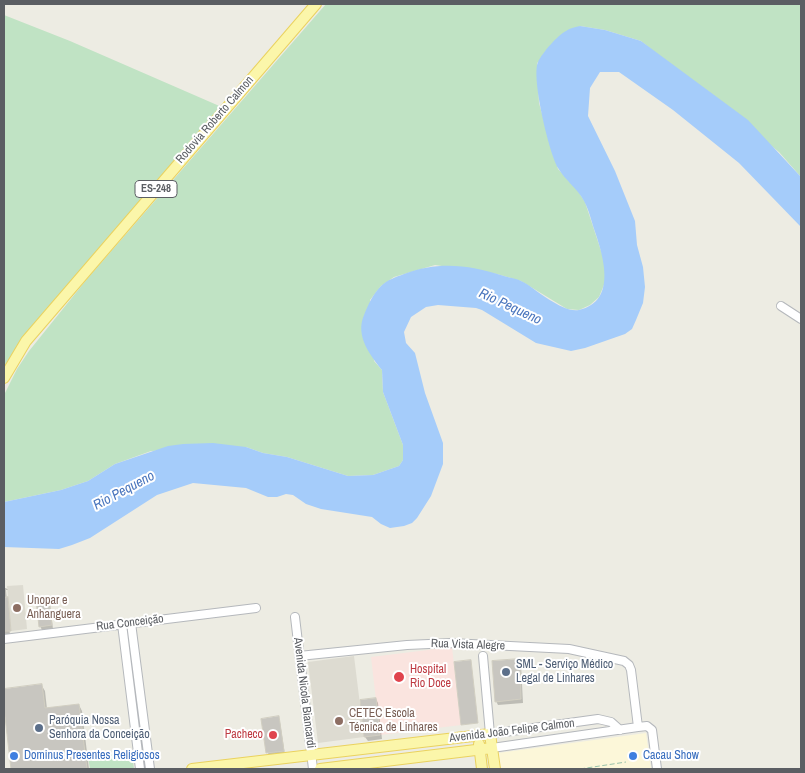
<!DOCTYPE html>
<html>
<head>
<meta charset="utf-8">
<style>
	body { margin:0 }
	#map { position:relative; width:805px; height:773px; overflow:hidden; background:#edece3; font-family:"Archivo Narrow",sans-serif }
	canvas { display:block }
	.frame { position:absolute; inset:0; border:5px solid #5b5e63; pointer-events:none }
</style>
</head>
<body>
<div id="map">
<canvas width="805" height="773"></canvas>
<div class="frame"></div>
</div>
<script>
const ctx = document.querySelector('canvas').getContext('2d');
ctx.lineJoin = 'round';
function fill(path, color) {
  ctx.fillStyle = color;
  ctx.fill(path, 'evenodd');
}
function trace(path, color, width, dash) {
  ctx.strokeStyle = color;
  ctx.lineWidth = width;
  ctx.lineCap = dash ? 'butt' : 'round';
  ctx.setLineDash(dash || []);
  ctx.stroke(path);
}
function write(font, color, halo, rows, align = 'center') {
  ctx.font = font + ' "Archivo Narrow",sans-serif';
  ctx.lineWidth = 4;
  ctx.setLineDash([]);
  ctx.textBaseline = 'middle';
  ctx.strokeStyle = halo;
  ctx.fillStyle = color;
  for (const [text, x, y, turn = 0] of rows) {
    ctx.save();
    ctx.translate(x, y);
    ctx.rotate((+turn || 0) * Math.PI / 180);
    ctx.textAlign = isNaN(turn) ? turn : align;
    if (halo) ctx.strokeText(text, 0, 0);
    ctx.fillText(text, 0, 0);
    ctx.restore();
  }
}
const commercial = new Path2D(`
	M646 733 651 769H500L498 753Z`);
const education = new Path2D(`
	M23 585 27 629 11 631 7 586Z
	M354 656 364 737 318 743 308 662Z`);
const medical = new Path2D(`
	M452 647 461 725 380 735 371 657Z`);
const green = new Path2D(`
	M326 4H801V177L779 152 641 41 605 30 580 26 537 63 539 103 553 153 558 169 576 188 585 202 604 260 606 280 599 297 590 305 579 310 567 309 521 281 497 274 435 265 394 277 381 286 370 300 374 361 382 370 383 392 403 445V460L399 466 373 475 348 476 287 457 263 453 246 447 151 451 115 464 88 481 61 490 4 502V395L17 369 29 351 87 279Z
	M4 15 70 41 224 108 19 343 4 367Z
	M132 752 134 769H90L88 757Z`);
const water = new Path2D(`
	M580 26 605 30 641 41 748 120 801 177V227L739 163 673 110 619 72H600L590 88 588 116 615 171 635 221 637 245 643 267 645 287 643 303 636 320 632 329 625 334 585 348 571 351 536 343 482 310 476 308 438 305 426 307 411 317 404 332 406 343 415 353 425 393 443 443V464L431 496 417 518 412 523 404 526 390 528 381 524 372 517 321 509 306 504 293 495 286 494 277 497H268L246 488 193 483 157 495 90 538 72 545 59 549 4 547V502L61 490 88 481 115 464 168 446 183 444 213 443 246 447 263 453 287 457 348 476 373 475 399 466 403 460V445L383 392 382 370C370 355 355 336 364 315 368 305 373 294 381 286 387 280 396 277 404 274 439 261 469 265 504 276 511 278 519 279 525 283 538 291 563 313 579 310 618 301 603 255 594 229 591 220 589 210 584 201 577 188 565 180 558 168 549 153 531 77 538 62 543 52 557 36 566 31 570 28 576 27 580 26Z`);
const shadow = new Path2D(`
	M4 588H6L8 590H6L10 635H4Z
	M48 600 50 604 53 629 42 630 40 626Z
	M519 661 521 665 523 703 498 705 496 701Z
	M42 686 45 691 47 709 79 705 82 711 89 769H13L4 690Z
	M376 699 378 703 382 739 368 741 365 737Z
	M278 718 280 722 285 755 270 757 268 753 263 720Z`);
const building = new Path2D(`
	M8 597 11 631H4V598Z
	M49 598 52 625 39 627 36 600Z
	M520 659 521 699 495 702 492 661Z
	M471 660 478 723 461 725 454 662Z
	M42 684 45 708 79 704 87 769H11L4 708V689Z
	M376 698 380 735 364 737 360 700Z
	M279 716 284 751 266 753 261 719Z`);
const path = new Path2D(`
	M580 769 626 762`);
const minor = new Path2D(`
	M781 306 801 319
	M295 617 313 769
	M131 623 150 769
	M122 624 140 769
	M4 639 256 608
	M299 656 407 645 451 643 569 649 624 661 629 665 631 670 638 727 647 726 652 730 657 769
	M483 656 490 734 598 719 611 722 620 730
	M492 748 638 727`);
const major = new Path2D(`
	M4 378 26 341 316 4
	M479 744 482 769
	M192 769 490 734 495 769
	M320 769 492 748`);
const markers = [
	[17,608,5,"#8d6e63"],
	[506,672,5,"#5c6f8a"],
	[399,677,6,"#e0444e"],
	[339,721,5,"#8d6e63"],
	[39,728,5,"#5c6f8a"],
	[273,735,5,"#e0444e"],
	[14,756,5,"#3f7fe0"],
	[633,756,5,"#3f7fe0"]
];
const shields = [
	[156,189,42]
];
const shieldNames = [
	["ES-248",156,189]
];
const streetNames = [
	["Rodovia Roberto Calmon",215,120,-49],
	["Rua Conceição",130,623,-7],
	["Rua Vista Alegre",468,645,2],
	["Avenida Nicola Biancardi",304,693,83],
	["Avenida João Felipe Calmon",512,731,-7]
];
const educationNames = [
	["Unopar e",27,601],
	["Anhanguera",27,615],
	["CETEC Escola",349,714],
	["Técnica de Linhares",349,728]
];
const serviceNames = [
	["SML - Serviço Médico",516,665],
	["Legal de Linhares",516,679],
	["Paróquia Nossa",49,721],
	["Senhora da Conceição",49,735]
];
const healthNames = [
	["Hospital",410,670],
	["Rio Doce",410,684],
	["Pacheco",263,735,"right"]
];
const shopNames = [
	["Dominus Presentes Religiosos",24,756],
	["Cacau Show",643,756]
];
const waterNames = [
	["Rio Pequeno",510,307,25],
	["Rio Pequeno",124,491,-28]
];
fill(commercial, '#fcf7d9');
fill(education, '#dddbd1');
fill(medical, '#fae4df');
fill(green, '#c0e3c4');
fill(water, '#a5ccfa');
fill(shadow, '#0003');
fill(building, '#c8c6c0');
trace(building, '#d1cec1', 1);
trace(minor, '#b5b8bc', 10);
trace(major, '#ead25f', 12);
trace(path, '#98c2a9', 1, [5, 2.5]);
trace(minor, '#fff', 8);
trace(major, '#fbf6aa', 10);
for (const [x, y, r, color] of markers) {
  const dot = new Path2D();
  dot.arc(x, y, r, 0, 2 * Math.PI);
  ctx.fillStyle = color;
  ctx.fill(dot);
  trace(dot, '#fff', 2);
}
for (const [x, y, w] of shields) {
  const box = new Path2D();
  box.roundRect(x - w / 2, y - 8.5, w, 17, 4);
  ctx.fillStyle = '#fff';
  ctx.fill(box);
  trace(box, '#5b5e63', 1);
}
write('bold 11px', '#5b5e63', null, shieldNames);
write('12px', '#5b5e63', '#fff', streetNames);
write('12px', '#785e54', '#fff', educationNames, 'left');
write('12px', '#4e5e75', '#fff', serviceNames, 'left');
write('12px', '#be3a42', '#fff', healthNames, 'left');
write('12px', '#366cbe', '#fff', shopNames, 'left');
write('italic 14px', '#4975bd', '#fff', waterNames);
</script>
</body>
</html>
